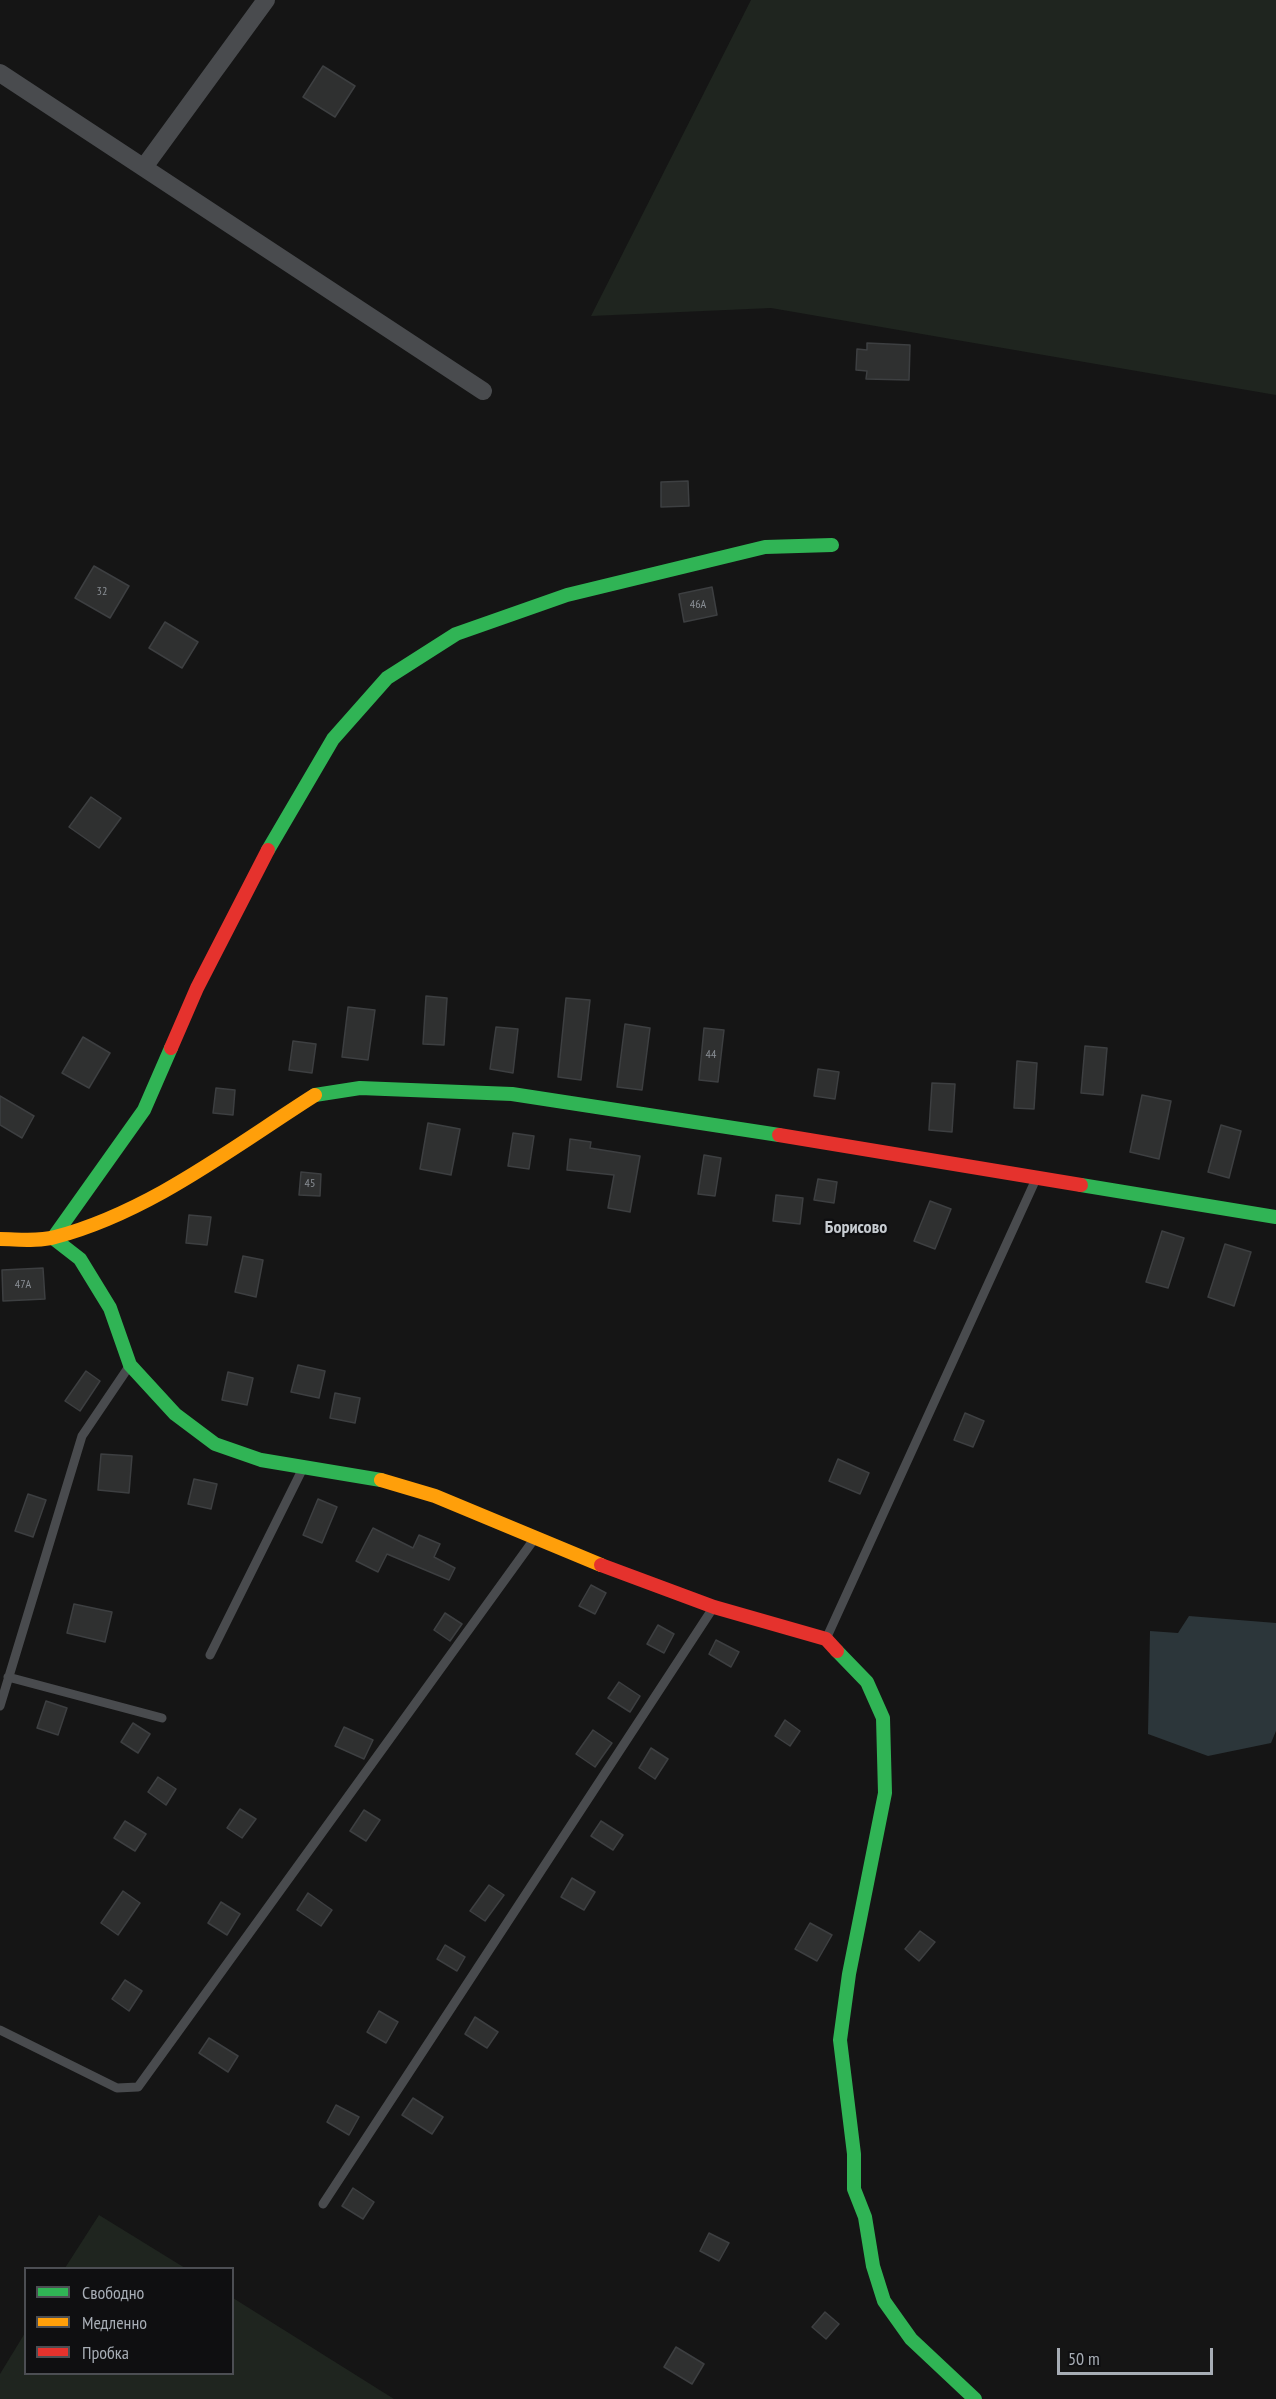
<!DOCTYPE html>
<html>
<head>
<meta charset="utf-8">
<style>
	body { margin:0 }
	#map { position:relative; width:1276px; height:2399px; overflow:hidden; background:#151515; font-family:"PT Sans Narrow",sans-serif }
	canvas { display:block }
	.legend { position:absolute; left:24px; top:2267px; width:210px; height:108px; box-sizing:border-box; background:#0f0f11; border:2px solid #4c4e53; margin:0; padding:8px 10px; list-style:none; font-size:18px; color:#a7adb5 }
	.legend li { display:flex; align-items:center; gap:12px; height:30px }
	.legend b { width:30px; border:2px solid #4c4e53 }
	.scale { position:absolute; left:1057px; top:2348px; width:156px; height:27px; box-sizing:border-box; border:3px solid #a7adb5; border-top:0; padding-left:8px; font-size:18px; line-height:21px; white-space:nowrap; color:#a7adb5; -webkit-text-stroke:4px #0f0f11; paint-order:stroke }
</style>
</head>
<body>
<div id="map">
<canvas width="1276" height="2399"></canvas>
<ul class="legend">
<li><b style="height:8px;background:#30b455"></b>Свободно</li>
<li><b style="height:8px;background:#ff9f0a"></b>Медленно</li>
<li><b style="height:8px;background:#e5322d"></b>Пробка</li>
</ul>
<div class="scale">50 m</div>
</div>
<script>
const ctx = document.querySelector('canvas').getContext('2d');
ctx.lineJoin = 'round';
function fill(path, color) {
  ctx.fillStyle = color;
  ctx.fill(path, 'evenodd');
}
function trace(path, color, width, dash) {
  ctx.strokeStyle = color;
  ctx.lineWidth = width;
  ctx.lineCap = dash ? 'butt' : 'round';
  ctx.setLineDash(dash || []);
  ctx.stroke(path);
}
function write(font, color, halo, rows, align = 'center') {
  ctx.font = font + ' "PT Sans Narrow",sans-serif';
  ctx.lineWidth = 4.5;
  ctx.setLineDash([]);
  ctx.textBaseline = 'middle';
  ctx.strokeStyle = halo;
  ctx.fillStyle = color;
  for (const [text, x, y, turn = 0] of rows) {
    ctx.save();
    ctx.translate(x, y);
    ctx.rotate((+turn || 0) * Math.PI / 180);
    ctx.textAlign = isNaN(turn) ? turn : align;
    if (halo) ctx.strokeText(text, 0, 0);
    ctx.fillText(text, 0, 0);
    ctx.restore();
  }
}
const green = new Path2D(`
	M751 0H1276V395L771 308 591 316Z
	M99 2215 185 2268H65Z
	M233 2298 394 2399H0V2374L25 2333 26 2374H232Z`);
const water = new Path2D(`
	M1189 1616 1276 1623V1731L1271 1743 1208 1756 1148 1734 1150 1631 1178 1633Z`);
const building = new Path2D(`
	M323 66 355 86 335 117 303 97Z
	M867 343 910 345 909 380 866 379 867 371 856 370 857 349 867 350Z
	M688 481 689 506 661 507V482Z
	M94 566 129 586 110 618 75 598Z
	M712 587 717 615 684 622 679 594Z
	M165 622 198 642 182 668 149 648Z
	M91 797 121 818 99 848 69 827Z
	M426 996 447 998 444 1045 423 1044Z
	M566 998 590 1000 581 1080 558 1077Z
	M348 1007 375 1010 368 1060 342 1057Z
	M625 1024 650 1028 642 1090 617 1087Z
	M496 1027 518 1029 513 1073 490 1069Z
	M704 1028 724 1030 718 1082 699 1080Z
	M83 1037 110 1053 89 1088 62 1073Z
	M293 1041 316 1044 312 1073 289 1070Z
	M1085 1046 1107 1048 1103 1095 1081 1093Z
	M1017 1061 1037 1063 1034 1109 1014 1108Z
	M818 1069 839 1072 835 1099 814 1096Z
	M932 1083 955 1084 952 1132 929 1130Z
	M216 1088 235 1090 233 1115 213 1113Z
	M1142 1095 1171 1101 1159 1159 1130 1152Z
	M0 1096 34 1116 22 1138 0 1125Z
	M428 1123 460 1129 451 1175 420 1169Z
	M1221 1125 1241 1131 1229 1178 1208 1172Z
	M513 1133 534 1136 529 1169 508 1166Z
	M570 1139 591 1142 590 1148 640 1156 630 1212 608 1208 614 1175 567 1170Z
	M704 1155 721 1158 715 1196 698 1194Z
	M301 1172 321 1174 320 1196 299 1195Z
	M818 1179 837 1182 834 1203 814 1200Z
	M776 1195 803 1198 800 1224 773 1221Z
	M930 1201 951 1209 935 1249 914 1241Z
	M189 1215 211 1217 207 1245 186 1243Z
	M1162 1231 1184 1238 1168 1288 1146 1282Z
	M1225 1244 1251 1252 1234 1306 1208 1297Z
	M243 1256 263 1260 256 1297 235 1292Z
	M43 1268 45 1299 3 1301 2 1270Z
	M298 1365 325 1371 319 1398 291 1392Z
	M86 1371 100 1381 80 1411 65 1401Z
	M228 1372 253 1378 247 1405 222 1400Z
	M335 1393 360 1398 355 1423 330 1418Z
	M965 1413 984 1421 973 1447 954 1440Z
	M101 1454 132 1456 129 1493 98 1490Z
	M838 1459 869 1473 860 1494 829 1481Z
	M194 1479 217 1484 211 1509 188 1504Z
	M28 1494 46 1500 33 1537 15 1531Z
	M318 1499 337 1507 322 1543 303 1535Z
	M373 1528 413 1548 419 1535 440 1544 434 1557 455 1568 449 1580 387 1554 378 1572 356 1561Z
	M591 1585 606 1593 595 1614 579 1606Z
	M74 1604 112 1612 105 1642 67 1633Z
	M445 1613 462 1624 450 1641 434 1630Z
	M658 1625 674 1634 664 1653 647 1644Z
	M716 1640 739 1652 731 1667 709 1654Z
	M619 1682 640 1696 630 1712 608 1698Z
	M46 1701 67 1708 58 1735 37 1728Z
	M785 1720 800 1731 790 1746 775 1736Z
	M133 1723 150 1734 138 1753 121 1742Z
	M344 1727 373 1740 364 1759 335 1746Z
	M593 1730 612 1743 595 1767 576 1754Z
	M651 1748 668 1759 655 1779 639 1768Z
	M158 1777 176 1789 166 1805 148 1792Z
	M240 1809 256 1819 242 1838 227 1828Z
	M364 1810 380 1820 366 1841 350 1831Z
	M125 1821 146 1834 135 1851 114 1838Z
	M601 1821 623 1835 613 1850 591 1836Z
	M572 1878 595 1892 584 1910 561 1897Z
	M489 1885 504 1895 485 1921 470 1911Z
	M123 1891 140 1903 118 1935 101 1923Z
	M308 1893 332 1910 321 1926 297 1910Z
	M221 1902 240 1914 227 1935 208 1923Z
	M810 1923 832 1935 817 1961 795 1949Z
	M920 1931 935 1942 919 1961 905 1949Z
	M445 1945 465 1957 457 1971 437 1959Z
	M125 1980 142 1991 129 2011 112 1999Z
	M379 2011 398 2022 386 2043 367 2032Z
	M475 2017 498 2032 487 2048 465 2034Z
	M209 2038 238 2056 228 2072 199 2053Z
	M413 2098 443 2117 432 2134 402 2115Z
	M336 2105 359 2117 349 2135 327 2122Z
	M353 2188 374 2202 363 2219 342 2206Z
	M709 2233 729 2243 719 2261 700 2251Z
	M825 2312 839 2324 826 2339 812 2327Z
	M676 2347 704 2364 692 2384 664 2367Z`);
const lane = new Path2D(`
	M826 1639 1036 1179
	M210 1655 303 1468
	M8 1677 162 1718
	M0 1706 82 1436 130 1365
	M0 2030 117 2088 138 2087 535 1538
	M323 2204 713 1608`);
const street = new Path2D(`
	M0 73 483 391
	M144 167 266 0`);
const fast = new Path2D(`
	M268 850 333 739 387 678 456 634 567 595 765 547 832 545
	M171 1048 144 1110 53 1238 80 1259 110 1308 130 1365 175 1414 215 1444 261 1460 381 1480
	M315 1095 360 1088 512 1094 779 1135
	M1081 1185 1276 1217
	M837 1651 867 1682 883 1718 885 1793 849 1974 840 2040 854 2154V2189L865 2217 873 2266 884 2301 911 2339 975 2399`);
const slow = new Path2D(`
	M0 1239C17 1239 38 1242 55 1237 150 1212 233 1147 315 1095
	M381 1480 435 1496 601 1565`);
const jam = new Path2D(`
	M171 1048 197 988 268 850
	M779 1135 1081 1185
	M601 1565 714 1607 826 1639 837 1651`);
const numberNames = [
	["32",102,592],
	["46А",698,605],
	["44",711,1055],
	["45",310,1184],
	["47А",23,1285]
];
const quarterNames = [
	["Борисово",856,1228]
];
fill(green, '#1f251f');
fill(water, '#2c363a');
fill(building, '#2f3030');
trace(building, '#3d3f41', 1.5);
trace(lane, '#494b4e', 9);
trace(street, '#494b4e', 18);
trace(fast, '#30b455', 14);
trace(slow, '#ff9f0a', 14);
trace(jam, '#e5322d', 14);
write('12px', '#898e94', null, numberNames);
write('bold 18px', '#c7ccd1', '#0f0f11', quarterNames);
</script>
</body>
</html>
